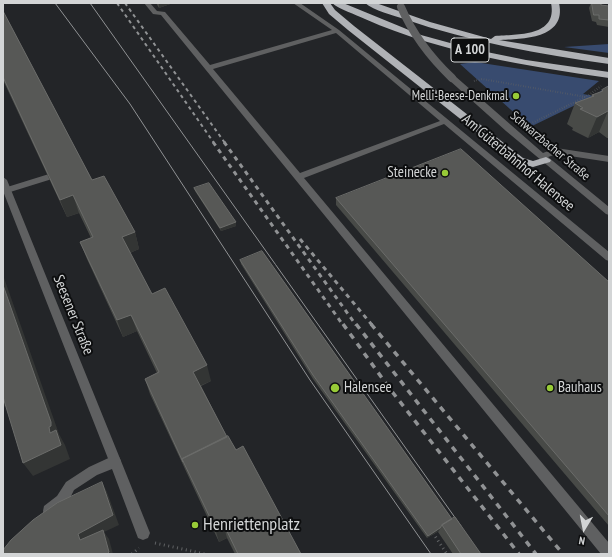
<!DOCTYPE html>
<html>
<head>
<meta charset="utf-8">
<style>
	body { margin:0 }
	#map { position:relative; width:612px; height:557px; overflow:hidden; background:#232528; font-family:"PT Sans Narrow",sans-serif }
	canvas { display:block }
	.frame { position:absolute; inset:0; border:4px solid #d3d5d6; pointer-events:none }
	.north { position:absolute; left:564px; top:509px; width:40px; height:40px; -webkit-text-stroke:3px #0d0e0f; paint-order:stroke; rotate:190deg; font-size:11px; font-weight:700; line-height:16px; text-align:center; color:#d3d5d6 }
	.north::after { content:''; display:block; margin:auto; width:14px; height:18px; background:#d3d5d6; clip-path:polygon(50% 0,100% 100%,50% 72%,0 100%) }
</style>
</head>
<body>
<div id="map">
<canvas width="612" height="557"></canvas>
<div class="frame"></div>
<div class="north">N</div>
</div>
<script>
const ctx = document.querySelector('canvas').getContext('2d');
ctx.lineJoin = 'round';
function fill(path, color) {
  ctx.fillStyle = color;
  ctx.fill(path, 'evenodd');
}
function trace(path, color, width, dash) {
  ctx.strokeStyle = color;
  ctx.lineWidth = width;
  ctx.lineCap = dash ? 'butt' : 'round';
  ctx.setLineDash(dash || []);
  ctx.stroke(path);
}
function write(font, color, halo, rows, align = 'center') {
  ctx.font = font + ' "PT Sans Narrow",sans-serif';
  ctx.lineWidth = 4;
  ctx.setLineDash([]);
  ctx.textBaseline = 'middle';
  ctx.strokeStyle = halo;
  ctx.fillStyle = color;
  for (const [text, x, y, turn = 0] of rows) {
    ctx.save();
    ctx.translate(x, y);
    ctx.rotate((+turn || 0) * Math.PI / 180);
    ctx.textAlign = isNaN(turn) ? turn : align;
    if (halo) ctx.strokeText(text, 0, 0);
    ctx.fillText(text, 0, 0);
    ctx.restore();
  }
}
const green = new Path2D(`
	M609 44V53L564 47Z
	M475 62 599 81 583 94 594 96 609 85V99L594 96 530 127 460 64Z`);
const pathFar1 = new Path2D(`
	M474 81 482 79 586 97
	M526 126 589 95 601 86`);
const path = new Path2D(`
	M433 533 447 554
	M155 543 205 554
	M132 554 139 548`);
const lane = new Path2D(`
	M144 3H150L157 11 165 12 210 65 332 30 293 3H300L339 30 609 252V261L606 260 444 124 304 178 609 543V554H601L161 15 153 14ZM336 33 440 121 300 173 213 69Z
	M49 174 52 175 53 177 52 179 7 193 3 191 4 188Z
	M115 455 119 457 121 461 150 533 148 538 143 540 138 538 112 469 97 475 74 490 67 504 49 517 44 516 43 511 44 506 57 496 66 482 89 467Z`);
const street = new Path2D(`
	M449 76H455L543 153 556 148 609 156V162L557 154 548 157 609 207V215L606 214 506 131 449 80Z
	M3 177 7 180 121 461 119 465 115 467 111 465 109 461 3 191Z`);
const highway = new Path2D(`
	M322 3H330L335 10 354 26 523 158 533 161 546 157 551 160 550 162 533 167 516 163 348 30 329 14Z
	M332 3H343L421 35 472 49 526 60 609 72V78C526 66 442 53 365 19 355 14 340 10 332 3Z
	M365 3H376L430 22 491 39 495 36C517 34 558 37 551 3H559C567 39 522 39 499 40L609 58V64C539 54 471 42 404 19 393 15 374 11 365 3Z`);
const tram = new Path2D(`
	M55 3 130 104 310 380 431 554
	M90 3 461 526`);
const railFar2 = new Path2D(`
	M117 3 214 143
	M125 3 225 143`);
const railFar1 = new Path2D(`
	M213 142 343 325
	M224 142 356 325
	M300 239 372 325`);
const rail = new Path2D(`
	M343 324 390 389 519 554
	M356 324 536 554
	M371 324 563 554`);
const streetBridge = new Path2D(`
	M401 7C413 35 430 57 452 78`);
const wall = new Path2D(`
	M156 3H173L159 8Z
	M591 3H601V5L609 6V27L597 25 596 22 592 21 589 8Z
	M3 11 92 180 135 232 139 249 130 253 152 294 211 381 201 386 227 437 301 554H235L227 538 219 542 150 394 145 379 157 373 137 331 123 337 87 259 80 242 91 238 79 213 67 217 3 80Z
	M609 86V138H607L599 132 588 138 572 130 573 128 567 124 575 103 591 97 592 95 601 92 602 90Z
	M194 188 236 222V226L221 231 195 191Z
	M336 198 609 282V526L336 205Z
	M240 260 452 519 481 554H453L438 532 439 531 427 538 313 379 241 264Z`);
const shadedWall = new Path2D(`
	M162 3H173L159 8V4Z
	M608 111 599 132 588 138 597 117Z
	M73 195 79 213 67 217 60 200Z
	M236 222V226L221 231 220 228Z
	M135 232 139 249 127 254 122 237Z
	M3 275 59 434 65 445 70 459 33 476 23 463 50 433 3 285Z
	M131 315 137 331 123 337 117 320Z
	M207 365 211 381 197 387 193 372Z
	M3 392 11 404 3 407Z
	M102 482 107 492 119 525 104 532 109 539 113 554H107L80 540 78 534Z
	M223 523 227 538 219 542 215 528Z
	M440 528 439 531 427 538 428 536Z`);
const building = new Path2D(`
	M592 3H601V5L609 6V20L599 19V15H594Z
	M3 11 92 180 104 176 135 232 122 237 152 294 165 288 207 365 193 372 227 437 182 459 183 462 145 379 159 372 131 315 117 320 80 242 93 237 73 195 60 200 3 77Z
	M609 86V112L608 111 597 117 580 109 583 108 575 103 594 96 592 95 603 91 602 90Z
	M461 149 609 282V516L336 198Z
	M209 183 236 222 220 228 194 188Z
	M262 251 452 519 442 525 440 528 428 536 313 375 240 260Z
	M3 285 51 422V426L49 427 50 433 56 430 61 445 23 463 3 397Z
	M228 436 236 450 243 446 301 554H238L223 523 215 528 182 459Z
	M102 482 113 515 78 534 80 540 103 530 109 552 107 554H3V550L11 540 33 520 57 503Z
	M455 517 481 554H461L442 525Z`);
const markers = [
	[516,96,4,"#98cb37"],
	[445,173,4,"#98cb37"],
	[335,388,5,"#98cb37"],
	[550,388,4,"#98cb37"],
	[195,525,4,"#98cb37"]
];
const farPoinames = [
	["Melli-Beese-Denkmal",508,96]
];
const farStreetnames = [
	["Schwarzbacher Straße",550,146,40]
];
const shields = [
	[470,50,38]
];
const shieldNames = [
	["A 100",470,50]
];
const streetNames = [
	["Am Güterbahnhof Halensee",518,163,40],
	["Seesener Straße",73,315,68]
];
const poiNames = [
	["Steinecke",437,173,"right"],
	["Halensee",344,388],
	["Bauhaus",558,388]
];
const nearPoinames = [
	["Henriettenplatz",203,525]
];
fill(green, '#384b6f');
trace(pathFar1, '#606264', 2, [0.5, 2]);
trace(path, '#606264', 3, [1, 3.5]);
fill(lane, '#5f6061');
fill(street, '#5f6061');
fill(highway, '#b0b2b6');
trace(tram, '#909294', 1);
trace(railFar2, '#909294', 2, [3.5, 3.5]);
trace(railFar1, '#909294', 3, [4.5, 4.5]);
trace(rail, '#909294', 3.5, [6, 6]);
trace(streetBridge, '#5f6061', 8);
fill(wall, '#484a47');
fill(shadedWall, '#333534');
fill(building, '#575856');
trace(building, '#6b6c6a', 1);
for (const [x, y, r, color] of markers) {
  const dot = new Path2D();
  dot.arc(x, y, r, 0, 2 * Math.PI);
  ctx.fillStyle = color;
  ctx.fill(dot);
  trace(dot, '#0d0e0f', 1.5);
}
write('13px', '#d3d5d6', '#0d0e0f', farPoinames, 'right');
write('13px', '#d3d5d6', '#0d0e0f', farStreetnames);
for (const [x, y, w] of shields) {
  const box = new Path2D();
  box.roundRect(x - w / 2, y - 12, w, 24, 3);
  ctx.fillStyle = '#0d0e0f';
  ctx.fill(box);
  trace(box, '#d3d5d6', 1);
}
write('bold 14px', '#d3d5d6', null, shieldNames);
write('15px', '#d3d5d6', '#0d0e0f', streetNames);
write('15px', '#d3d5d6', '#0d0e0f', poiNames, 'left');
write('18px', '#d3d5d6', '#0d0e0f', nearPoinames, 'left');
</script>
</body>
</html>
